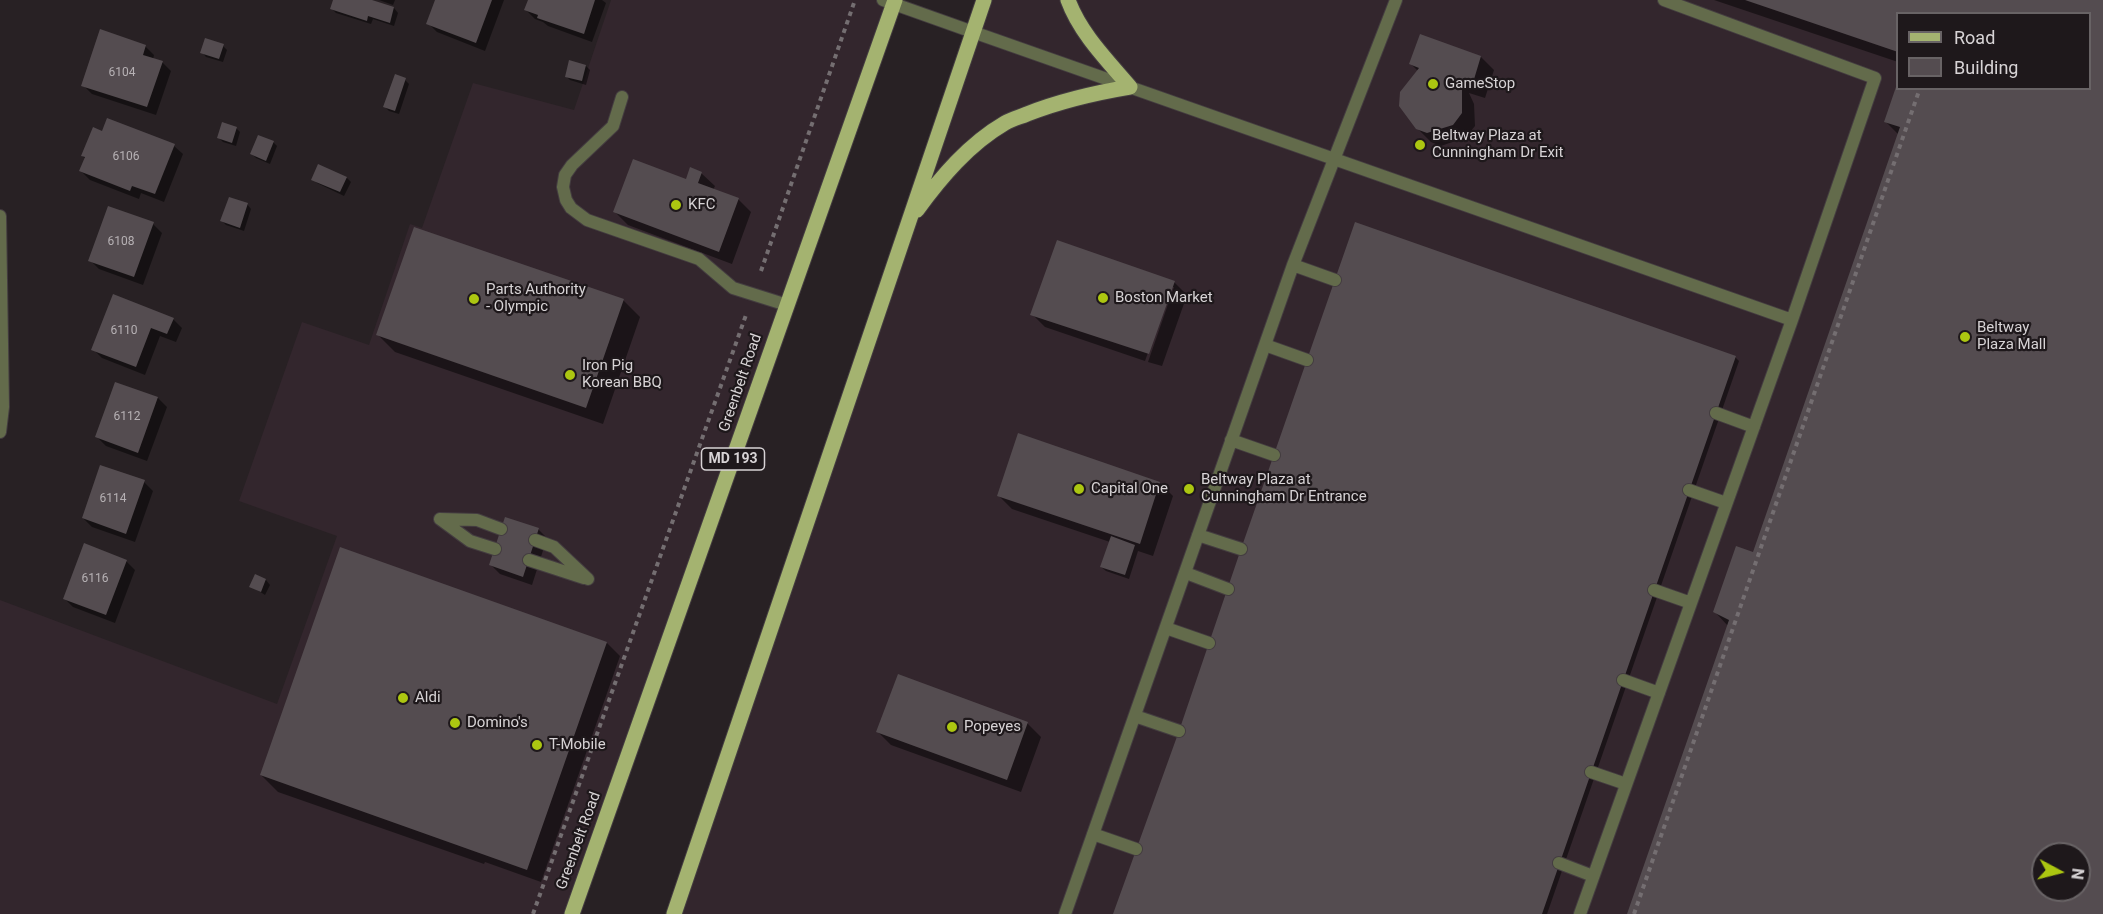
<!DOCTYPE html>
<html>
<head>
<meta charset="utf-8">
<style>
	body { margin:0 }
	#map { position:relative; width:2103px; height:914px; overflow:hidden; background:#282124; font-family:Roboto,sans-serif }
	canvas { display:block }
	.legend { position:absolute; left:1896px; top:12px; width:195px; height:78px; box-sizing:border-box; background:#1e181b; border:2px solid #686365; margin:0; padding:8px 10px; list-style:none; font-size:18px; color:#d7d3d5 }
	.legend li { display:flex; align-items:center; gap:12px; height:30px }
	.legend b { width:30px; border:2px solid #686365 }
	.north { position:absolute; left:2031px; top:842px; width:60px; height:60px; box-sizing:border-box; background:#1e181b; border:2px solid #686365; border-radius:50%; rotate:97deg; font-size:16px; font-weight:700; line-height:24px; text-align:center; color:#d7d3d5 }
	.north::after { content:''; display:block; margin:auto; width:21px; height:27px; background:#acc611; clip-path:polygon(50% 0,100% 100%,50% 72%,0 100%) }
</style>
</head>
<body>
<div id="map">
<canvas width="2103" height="914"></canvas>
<ul class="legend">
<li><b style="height:8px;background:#a4b370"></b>Road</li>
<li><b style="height:16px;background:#544c50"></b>Building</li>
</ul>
<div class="north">N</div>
</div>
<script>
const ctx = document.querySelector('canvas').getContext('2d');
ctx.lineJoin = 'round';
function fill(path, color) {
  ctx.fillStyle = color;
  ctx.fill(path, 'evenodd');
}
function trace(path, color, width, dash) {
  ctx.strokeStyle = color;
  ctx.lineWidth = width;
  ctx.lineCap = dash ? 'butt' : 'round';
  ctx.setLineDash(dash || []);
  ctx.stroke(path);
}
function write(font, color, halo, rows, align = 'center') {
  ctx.font = font + ' Roboto,sans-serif';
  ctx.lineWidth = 4.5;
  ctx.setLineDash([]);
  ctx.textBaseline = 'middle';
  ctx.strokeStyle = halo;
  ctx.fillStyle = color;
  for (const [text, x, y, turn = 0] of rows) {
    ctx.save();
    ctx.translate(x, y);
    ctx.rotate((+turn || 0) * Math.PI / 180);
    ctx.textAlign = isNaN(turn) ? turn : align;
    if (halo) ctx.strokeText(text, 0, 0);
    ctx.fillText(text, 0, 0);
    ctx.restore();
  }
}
const built = new Path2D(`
	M611 0H895L572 914H0V600L277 704 337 536 239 501 302 322 369 345 410 224 422 228 473 83 574 110Z
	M984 0H2103V914H674ZM1898 14H2090V88H1898ZM2043 854H2079V890H2043Z`);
const shadow = new Path2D(`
	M334 0H367L394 8 398 13 394 26 373 19 371 24 336 13 332 9Z
	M379 0H395L393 5Z
	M436 0H504L485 51 437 32 428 23Z
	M530 0H602L606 3 592 42 548 26 543 22 535 19 526 10Z
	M1714 0H2103V914H1628L1728 626 1715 612 1754 554 1899 135 1885 121 1898 88H2090V14H1898V62ZM2043 854H2079V890H2043Z
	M145 46 154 55 153 59 162 62 171 71 156 115 92 94 83 85Z
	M223 46 227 50 223 62 206 57 202 52Z
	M1481 57 1494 70 1485 98 1469 93 1474 104 1475 126 1466 137 1441 146 1431 142 1417 128 1418 71 1411 64Z
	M586 66 590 70 586 85 570 80 566 76Z
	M405 80 409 84 399 114 389 111 385 107Z
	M236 128 240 132 236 146 223 142 219 138Z
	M102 133 174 146 183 154 164 202 141 193 139 199 90 180 81 171 86 159 82 156Z
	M273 142 277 146 270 164 256 158 252 154Z
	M701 173 715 186 713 190 738 199 751 212 732 264 628 225 615 212Z
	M347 178 351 182 344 196 317 183 313 179Z
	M247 204 251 209 244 231 226 225 222 221Z
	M109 208 153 224 162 233 143 285 99 269 90 260Z
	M1174 282 1187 295 1162 366 1148 362 1174 287H1171L1145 361 1045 327 1032 314Z
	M623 300 640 317 603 424 395 352 378 335Z
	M173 319 182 328 176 342 160 336 145 375 102 358 93 349Z
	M1735 357 1739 361 1547 914H1115Z
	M116 383 158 398 167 407 147 461 106 446 97 437Z
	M101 466 144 482 153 491 135 542 92 527 83 518Z
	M1160 483 1173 496 1153 556 1138 551 1129 579 1106 571 1101 567 1110 542 1012 509 999 496Z
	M538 529 547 538 532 585 500 574 491 565Z
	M126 561 135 570 115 623 73 607 64 598Z
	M256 576 266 580 270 585 265 595 251 586Z
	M607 643 620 656 541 882 485 862 484 864 278 792 261 775Z
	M1027 723 1041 737 1021 792 891 745 878 732Z`);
const building = new Path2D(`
	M333 0H372L394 7 390 23 368 16 367 21 330 9Z
	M435 0H492L476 43 426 24Z
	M528 0H595L584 34 537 18 538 15 524 10Z
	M1745 0H2103V914H1627L1729 620 1713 612 1736 546 1753 552 1900 127 1884 122 1897 84 1898 88H2090V14H1898V52ZM2043 854H2079V890H2043Z
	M100 29 146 45 143 55 163 61 147 107 81 86Z
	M1420 34 1481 56 1472 86 1458 82 1462 89V113L1453 125 1427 133 1416 129 1399 106 1400 92 1419 68 1409 64Z
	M205 38 224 44 219 59 200 53Z
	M569 60 586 65 582 81 565 77Z
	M395 74 406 78 395 111 383 107Z
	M107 118 175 144 155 194 132 186 130 191 79 171 85 157 81 156 93 127 102 131Z
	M222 122 237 127 232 143 217 138Z
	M258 135 274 141 266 161 250 154Z
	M633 159 686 179 690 167 702 172 698 183 739 198 719 252 613 212Z
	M318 164 347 177 340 192 311 180Z
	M229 197 248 203 240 228 220 221Z
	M108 206 154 222 134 277 88 261Z
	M1355 222 1736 356 1542 914H1113L1179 731 1241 549Z
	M414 227 624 299 586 408 376 335Z
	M1057 240 1175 281 1149 354 1030 315Z
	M113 294 174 318 167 334 151 328 136 367 91 350Z
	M115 382 158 397 138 453 95 437Z
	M1018 433 1160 482 1140 544 997 496Z
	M100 465 145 480 126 534 82 518Z
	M505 517 539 528 523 577 489 565Z
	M1111 536 1135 545 1125 575 1100 567Z
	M84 543 127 560 106 615 63 599Z
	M340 547 607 642 527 870 260 775Z
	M255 574 266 579 261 592 249 587Z
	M898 674 1028 722 1007 780 876 732Z`);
const path = new Path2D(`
	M761 271 855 0
	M533 914 746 315
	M1634 914 1920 88`);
const service = new Path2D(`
	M973 32 1792 320
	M622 97 613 126 572 165 565 175 563 187 566 200 571 208 587 220 699 259 733 288 787 305
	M1293 265 1335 280
	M1265 345 1307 360
	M1716 413 1754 427
	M1231 440 1274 455
	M1689 490 1726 503
	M440 519 470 541 495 549
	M440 519 477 520 501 529
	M1198 535 1241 549
	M535 540 554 547 588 579
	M529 560 584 578
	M1186 573 1228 589
	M1654 590 1691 603
	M1166 628 1209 643
	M1623 680 1659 693
	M1135 716 1179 731
	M1591 772 1626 784
	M1093 834 1136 849
	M1559 863 1593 876
	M1065 914 1293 265 1396 0
	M1580 914 1792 320 1875 78 1664 0`);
const minor = new Path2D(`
	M883 0 973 32
	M0 216 3 407 0 432`);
const primary = new Path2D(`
	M1068 0C1080 33 1107 60 1130 87
	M917 210C941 177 969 144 1005 123 1012 119 1020 117 1027 114 1060 101 1094 93 1130 87
	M572 914 895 0
	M674 914 984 0`);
const markers = [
	[1433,84,6,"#acc611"],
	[1420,145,6,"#acc611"],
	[676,205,6,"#acc611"],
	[1103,298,6,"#acc611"],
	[474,299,6,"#acc611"],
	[1965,337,6,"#acc611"],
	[570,375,6,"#acc611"],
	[1079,489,6,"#acc611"],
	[1189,489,6,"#acc611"],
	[403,698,6,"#acc611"],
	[455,723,6,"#acc611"],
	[952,727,6,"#acc611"],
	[537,745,6,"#acc611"]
];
const numberNames = [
	["6104",122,73],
	["6106",126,157],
	["6108",121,242],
	["6110",124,331],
	["6112",127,417],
	["6114",113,499],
	["6116",95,579]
];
const shields = [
	[733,459,63]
];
const shieldNames = [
	["MD 193",733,459]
];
const poiNames = [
	["GameStop",1445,84],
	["Beltway Plaza at",1432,136],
	["Cunningham Dr Exit",1432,153],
	["KFC",688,205],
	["Parts Authority",486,290],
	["- Olympic",486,307],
	["Boston Market",1115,298],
	["Beltway",1977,328],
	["Plaza Mall",1977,345],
	["Iron Pig",582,366],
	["Korean BBQ",582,383],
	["Beltway Plaza at",1201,480],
	["Cunningham Dr Entrance",1201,497],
	["Capital One",1091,489],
	["Aldi",415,698],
	["Domino's",467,723],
	["Popeyes",964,727],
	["T-Mobile",549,745]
];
const streetNames = [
	["Greenbelt Road",741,383,-71],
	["Greenbelt Road",579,841,-70]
];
fill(built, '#33262d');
fill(shadow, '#0007');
fill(building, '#544c50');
trace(service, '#443d40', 14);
trace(minor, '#443d40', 14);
trace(primary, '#443d40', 17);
trace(path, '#746e71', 4, [4.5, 4.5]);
trace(service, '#636b4b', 12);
trace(minor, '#636b4b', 12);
trace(primary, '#a4b370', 15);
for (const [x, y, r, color] of markers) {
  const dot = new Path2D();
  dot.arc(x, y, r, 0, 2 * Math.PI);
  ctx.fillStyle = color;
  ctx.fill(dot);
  trace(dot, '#1e181b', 2);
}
write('12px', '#b6b1b4', null, numberNames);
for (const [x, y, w] of shields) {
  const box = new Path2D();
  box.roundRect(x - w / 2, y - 11, w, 22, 4.5);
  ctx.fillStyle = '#1e181b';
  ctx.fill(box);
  trace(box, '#d7d3d5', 1.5);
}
write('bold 14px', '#d7d3d5', null, shieldNames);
write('15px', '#d7d3d5', '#1e181b', poiNames, 'left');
write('15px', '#d7d3d5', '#1e181b', streetNames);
</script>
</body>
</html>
